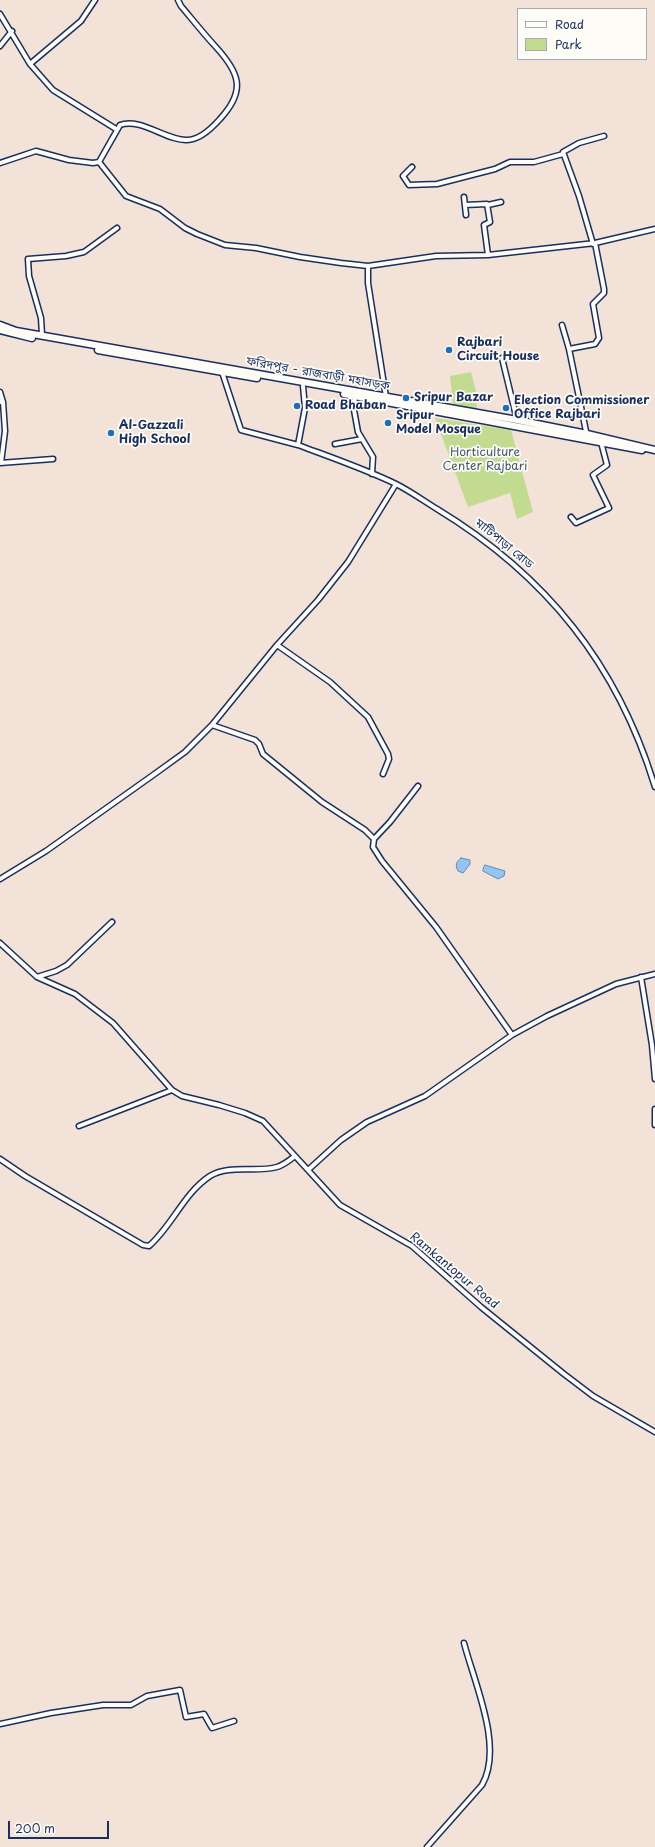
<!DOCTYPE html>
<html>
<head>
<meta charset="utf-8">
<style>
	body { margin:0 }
	#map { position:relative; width:655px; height:1847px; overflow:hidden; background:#f2e2d7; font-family:"Playpen Sans",sans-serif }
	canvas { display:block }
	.legend { position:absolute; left:517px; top:8px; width:130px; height:52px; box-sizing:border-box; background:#fdfcf7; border:1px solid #a3aaba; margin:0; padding:5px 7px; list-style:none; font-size:12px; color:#1b2f5e }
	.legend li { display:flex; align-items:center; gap:8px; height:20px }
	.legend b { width:20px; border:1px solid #a3aaba }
	.scale { position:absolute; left:8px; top:1821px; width:101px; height:18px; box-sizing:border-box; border:2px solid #1b2f5e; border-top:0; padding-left:5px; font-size:12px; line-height:14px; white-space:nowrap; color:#1b2f5e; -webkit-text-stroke:3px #fdfcf7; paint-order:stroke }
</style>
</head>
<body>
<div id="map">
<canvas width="655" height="1847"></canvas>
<ul class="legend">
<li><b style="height:5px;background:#fdfcf7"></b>Road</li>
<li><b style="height:11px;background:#c3db91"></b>Park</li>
</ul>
<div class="scale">200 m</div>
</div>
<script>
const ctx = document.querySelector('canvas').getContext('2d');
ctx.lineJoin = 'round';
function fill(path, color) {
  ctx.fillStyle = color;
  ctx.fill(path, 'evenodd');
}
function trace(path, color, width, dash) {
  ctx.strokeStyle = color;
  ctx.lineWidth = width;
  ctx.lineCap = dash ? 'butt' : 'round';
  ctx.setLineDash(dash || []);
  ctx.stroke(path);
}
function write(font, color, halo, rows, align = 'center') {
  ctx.font = font + ' "Playpen Sans","Noto Sans Bengali",sans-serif';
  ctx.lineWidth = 3.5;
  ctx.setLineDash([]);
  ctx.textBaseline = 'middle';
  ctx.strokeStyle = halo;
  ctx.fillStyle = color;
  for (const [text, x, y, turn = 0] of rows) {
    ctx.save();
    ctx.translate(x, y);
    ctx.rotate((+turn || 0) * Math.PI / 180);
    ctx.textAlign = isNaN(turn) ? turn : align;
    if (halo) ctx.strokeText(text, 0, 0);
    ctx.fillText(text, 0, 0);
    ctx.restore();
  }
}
const green = new Path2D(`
	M471 372 476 391 477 410 453 405 450 376Z
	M435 418 511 430 533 512 517 519 510 493 468 507Z`);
const water = new Path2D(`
	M461 858 470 860V864L463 873 458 871C455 865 456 862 461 858Z
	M485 865 505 871 504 876 498 879 483 871Z`);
const minor = new Path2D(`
	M0 14 30 64 53 90 116 129
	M0 46 12 31
	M30 64 81 21 95 0
	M99 162 126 196 160 209 185 228 197 234 225 245 256 248 300 257 341 263 368 266 436 256 488 255 595 243 655 229
	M99 162 120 125C140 117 167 141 187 140 200 140 212 128 220 119 247 90 239 72 215 46 203 33 192 19 181 6L178 0
	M0 163 36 151 69 160 93 163 99 162
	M412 167 403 176 409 185 437 184 495 169 510 162H534L563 154
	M464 197 466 215
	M465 205 487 204 490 222 484 225 488 255
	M488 205 501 202
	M593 244 579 196 563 152 579 143 604 136
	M368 266V283L386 397
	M562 325 569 349
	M42 335 41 318 29 276 28 259 66 256 84 252 117 228
	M502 358 517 420
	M222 372 241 430 298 445
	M303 386 305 408 298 445C330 457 365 469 396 484 410 491 424 501 437 509 546 575 618 665 655 787
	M0 392 3 402H0
	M355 396 354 410 358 432 373 457 372 474
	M587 436 569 349 595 344 599 338 593 304 604 293V289L595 243
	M335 444 362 439
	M0 463 53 459
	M1 463 5 431 3 402
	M571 517 576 523 609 508 593 475 607 465 601 442
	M277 645 330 682 368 717 388 754 389 759 383 774
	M212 725 255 740 259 744 263 754 322 802 365 830 374 839
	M418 786 390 822 374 839 373 847 382 861 436 927 512 1035
	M0 879 46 851 156 773 185 752 212 725 277 645 318 600 348 562 396 484
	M0 943 37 977 75 994 113 1023 172 1090 182 1096 219 1105 245 1113 263 1121 340 1205 412 1246 481 1307 564 1374 593 1396 655 1432
	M37 977 56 971 67 965 112 922
	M641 977 652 1045 655 1079
	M655 1109V1125
	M79 1126 172 1090
	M0 1159 25 1176 143 1245 149 1246C172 1226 184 1193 210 1176 230 1164 256 1173 277 1167 284 1165 290 1160 295 1156
	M308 1170 341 1140 367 1122 425 1096 512 1035 547 1016 616 984 655 974
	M0 1724 51 1713 103 1705H131L147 1696 180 1690 186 1717 204 1714 212 1728 234 1721
	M427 1847 482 1785C504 1747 474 1682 464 1643`);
const primary = new Path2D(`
	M0 325 16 331 517 420 587 434 655 450
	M0 330 32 338
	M98 350 257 378
	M344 394 642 450`);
const markers = [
	[449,350,4,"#1f6fb2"],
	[406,398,4,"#1f6fb2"],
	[297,406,4,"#1f6fb2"],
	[506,408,4,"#1f6fb2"],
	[388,423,4,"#1f6fb2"],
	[111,433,4,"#1f6fb2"]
];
const poiNames = [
	["Rajbari",457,343],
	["Circuit House",457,357],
	["Sripur Bazar",414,398],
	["Election Commissioner",514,401],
	["Office Rajbari",514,415],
	["Road Bhaban",305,406],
	["Sripur",396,416],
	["Model Mosque",396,430],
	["Al-Gazzali",119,426],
	["High School",119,440]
];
const streetNames = [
	["ফরিদপুর - রাজবাড়ী মহাসড়ক",318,374,10],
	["মাটিপাড়া রোড",504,544,39],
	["Ramkantopur Road",454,1271,40]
];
const parkNames = [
	["Horticulture",485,453],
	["Center Rajbari",485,467]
];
fill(green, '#c3db91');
fill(water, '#94c5f0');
trace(water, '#6489b6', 1);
trace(minor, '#1b2f5e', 7);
trace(primary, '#1b2f5e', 9);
trace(minor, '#fdfcf7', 4);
trace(primary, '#fdfcf7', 6);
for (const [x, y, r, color] of markers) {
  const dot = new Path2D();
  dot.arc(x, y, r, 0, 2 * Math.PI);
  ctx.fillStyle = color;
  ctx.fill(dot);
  trace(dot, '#fdfcf7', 1.5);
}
write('bold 12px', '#1b2f5e', '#fdfcf7', poiNames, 'left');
write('12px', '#1b2f5e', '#fdfcf7', streetNames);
write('12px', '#455a6b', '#fdfcf7', parkNames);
</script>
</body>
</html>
